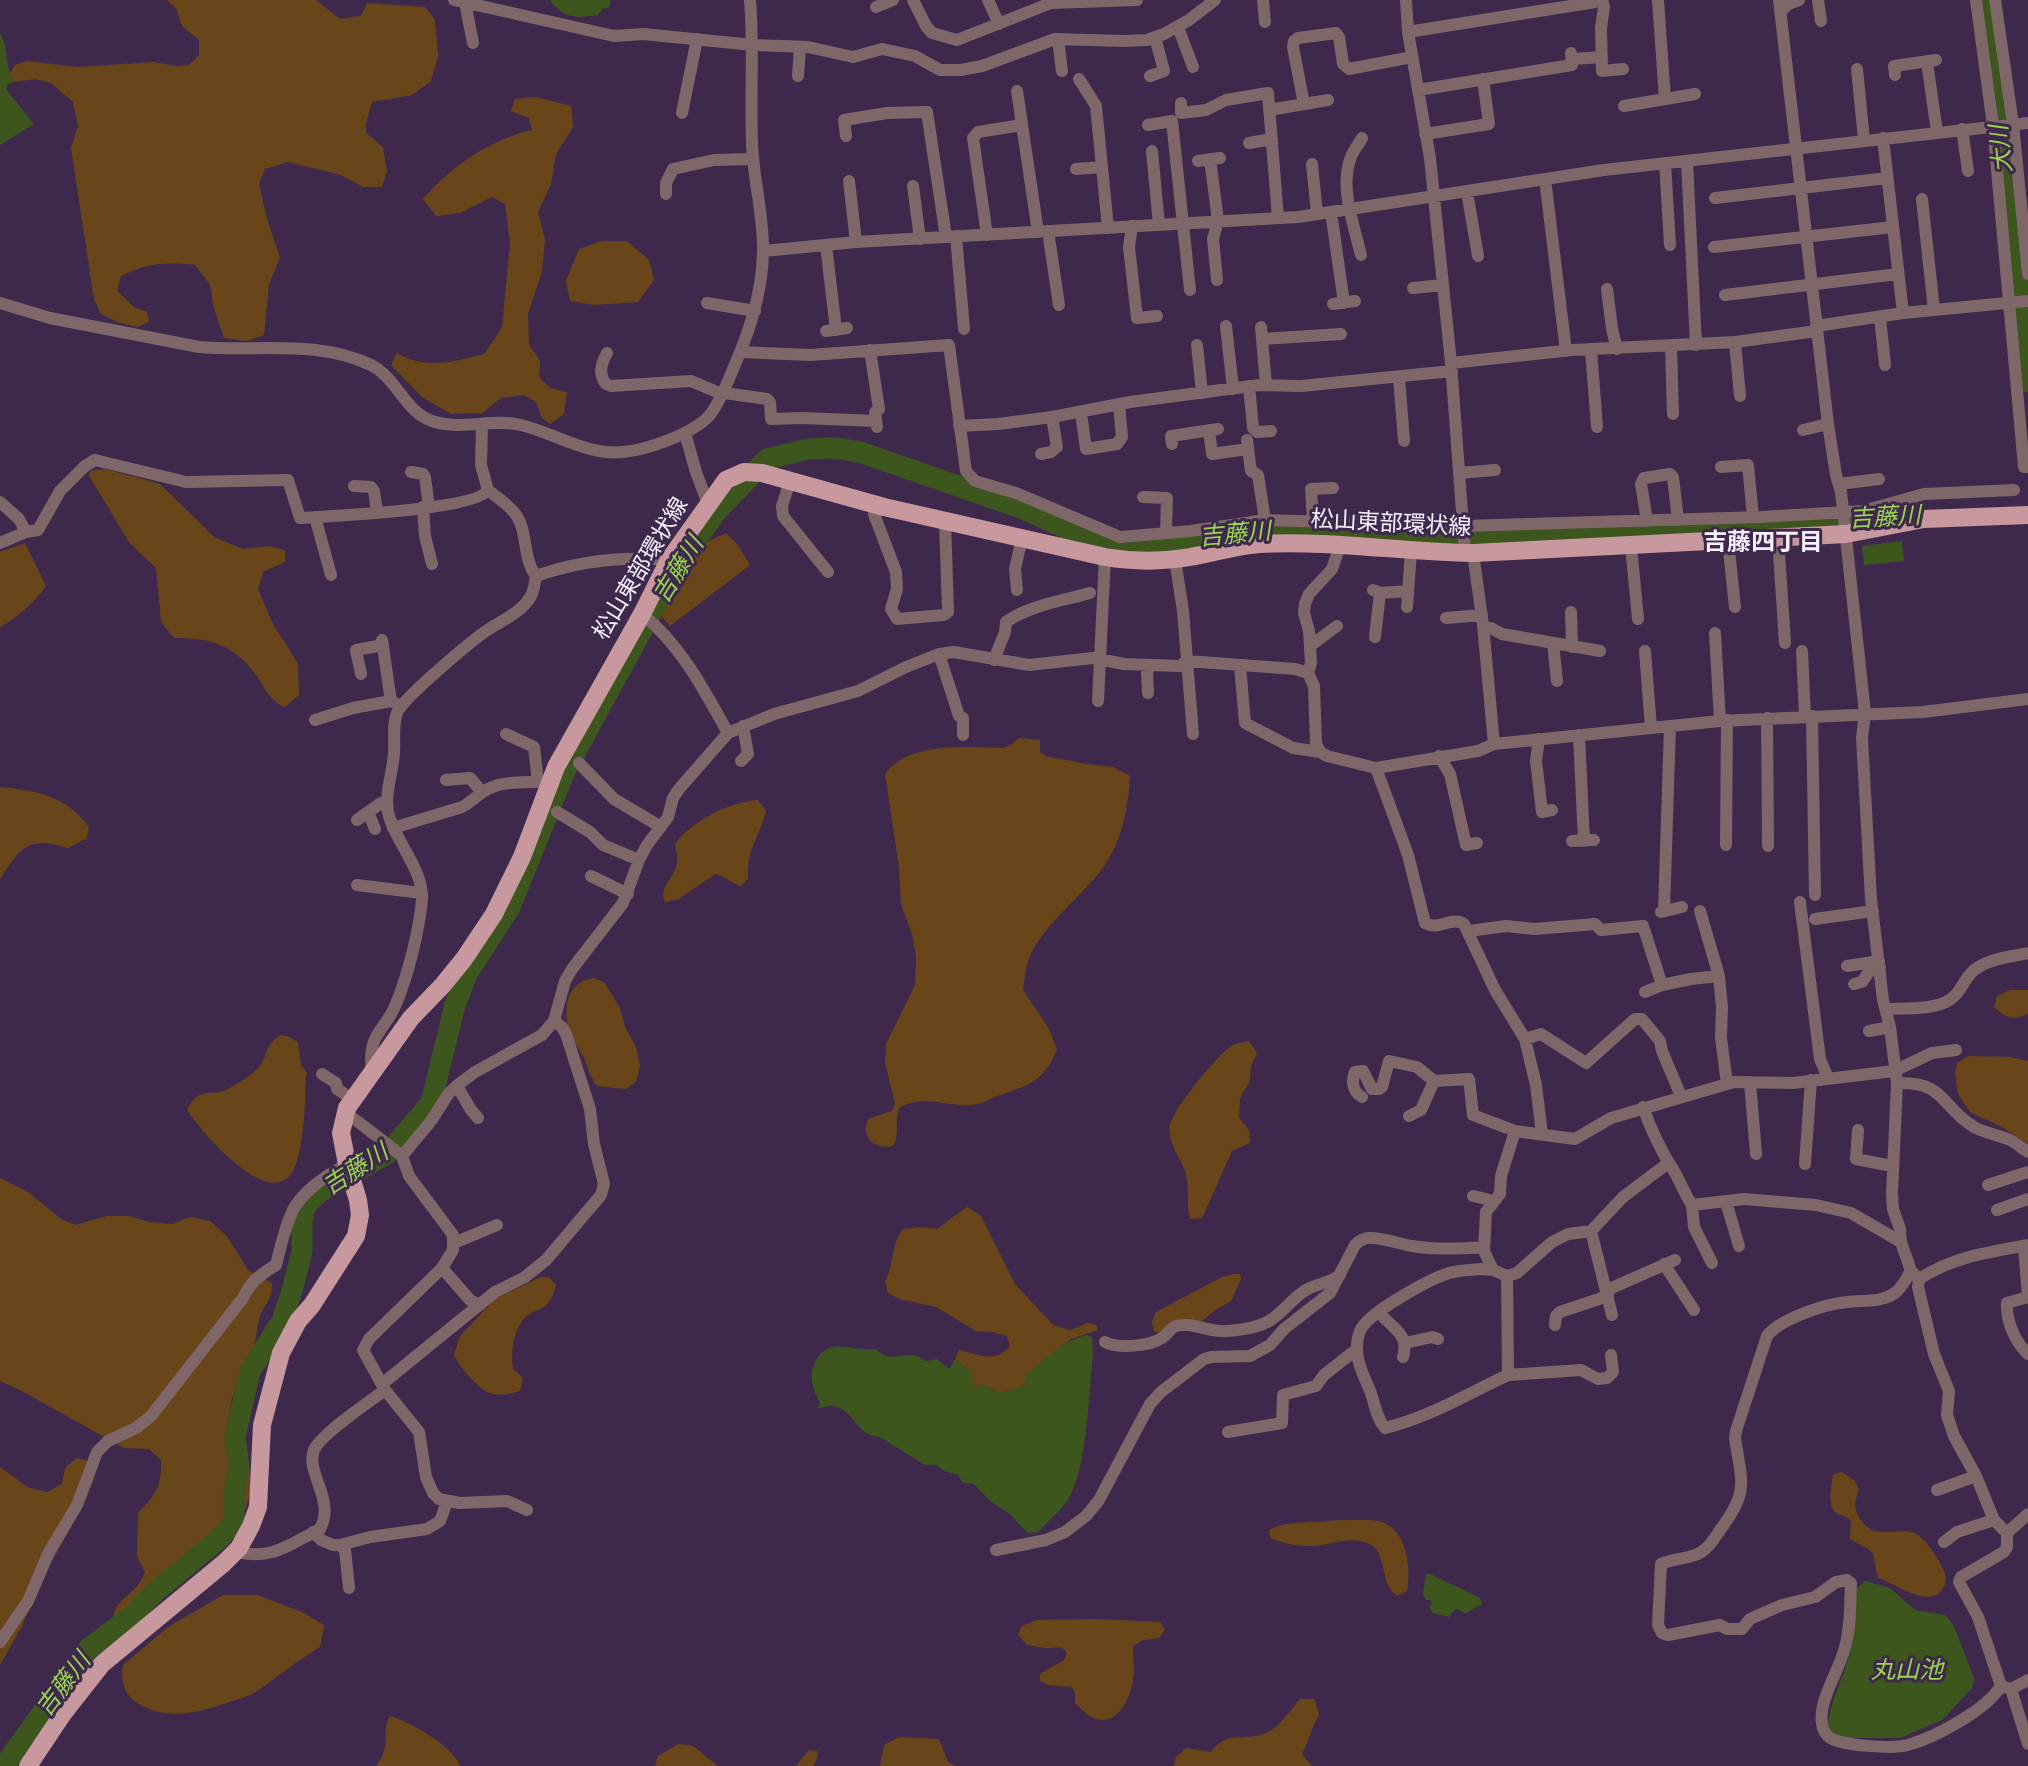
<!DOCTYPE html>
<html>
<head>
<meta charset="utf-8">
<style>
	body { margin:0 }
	canvas { display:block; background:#3e294d }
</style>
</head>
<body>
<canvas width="2028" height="1766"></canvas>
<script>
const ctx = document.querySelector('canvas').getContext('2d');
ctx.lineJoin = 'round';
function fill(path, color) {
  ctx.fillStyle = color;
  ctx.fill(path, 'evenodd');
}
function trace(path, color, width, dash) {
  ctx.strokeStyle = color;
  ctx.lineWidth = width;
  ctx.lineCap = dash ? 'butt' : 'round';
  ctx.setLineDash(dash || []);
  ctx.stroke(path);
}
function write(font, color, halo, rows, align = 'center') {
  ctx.font = font + ' Karla,"Noto Sans JP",sans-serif';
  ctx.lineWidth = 6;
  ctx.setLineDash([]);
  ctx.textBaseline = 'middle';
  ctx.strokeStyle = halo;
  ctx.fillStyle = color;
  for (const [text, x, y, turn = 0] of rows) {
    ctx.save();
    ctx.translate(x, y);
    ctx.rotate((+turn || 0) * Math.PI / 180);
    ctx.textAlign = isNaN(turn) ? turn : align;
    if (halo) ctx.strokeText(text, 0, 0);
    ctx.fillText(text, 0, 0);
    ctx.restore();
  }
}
const green = new Path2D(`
	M167 0H316L340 19 361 16 367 3 425 7 435 20 438 56 431 81 412 95 372 102 366 123V133L383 147 387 172 382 187H363L341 175 288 162 265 169 259 184 266 215 280 258 269 284 264 335 247 341 224 338 214 308 210 284 195 265C167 261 147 263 121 276L117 291 134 307 147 312 149 322 138 327 117 322 101 314 94 299 71 148 78 126 73 102 51 83 36 79 14 82 9 75 15 65 26 61 78 67 153 62 177 66 189 65 199 55V40L182 26 176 8Z
	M535 97 571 106 573 127 556 154 551 184 538 212 545 240 542 271 528 314 529 344 540 361 539 377 550 388 567 392 564 414 550 424 542 418 536 402 524 395 501 398 482 413 451 414 422 397 391 365 397 353C425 370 454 362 484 354L502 328 510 243 505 204 492 197 460 213 436 216 423 199C451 166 490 140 532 130L529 118 511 111 515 99Z
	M602 241H627L649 260 654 280 638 302 594 305 570 301 566 281 579 249Z
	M105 469 160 484 214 537 243 549 270 546 285 550V562L263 572 258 589 272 622 298 664 299 695 285 707C269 700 266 689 256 675 234 644 210 638 174 638L161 622 156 568 129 542 89 476 91 471Z
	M726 533 738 545 750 565 670 626 662 617V611L705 543Z
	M25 543 46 586C34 603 18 617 0 627V552Z
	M1019 738 1040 740V752L1045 756 1087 764 1113 767 1130 776C1128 809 1122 842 1102 869 1081 897 1043 925 1029 958 1025 967 1025 980 1023 990L1048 1027 1057 1049C1041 1091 1018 1085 984 1102 956 1113 931 1092 900 1107 893 1120 901 1133 893 1146 874 1150 861 1137 868 1119L892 1111 895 1103 885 1062 886 1044 915 985 916 956 912 934 901 904 899 867 885 774C909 741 967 747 1003 748L1011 745Z
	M0 787C37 791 65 795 89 827L87 838 68 848C29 836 21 846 0 879Z
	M758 800 766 811C759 838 746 850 748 879L741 886C730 883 726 876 715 874L679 899 665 902C658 885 675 879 677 863 678 858 676 850 675 844 692 821 729 802 758 800Z
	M593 978 604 982 620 1008 625 1027 636 1047 640 1065 636 1082 625 1089 597 1086C590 1078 588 1066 583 1056 579 1048 572 1040 569 1031 563 1008 566 983 593 978Z
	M2010 990H2028V1013C2016 1022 2002 1017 1994 1006L1997 996Z
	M280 1035 287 1036 298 1042 301 1065 307 1073C304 1086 306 1093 305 1105 304 1123 301 1154 294 1169 271 1215 201 1131 187 1110 199 1085 209 1098 228 1089 237 1084 253 1075 259 1067 269 1054 263 1048 280 1035Z
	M1249 1041 1257 1053 1251 1065 1250 1081 1240 1098 1239 1118 1249 1130 1250 1143 1232 1151 1202 1218 1190 1219C1186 1202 1190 1185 1185 1171 1180 1157 1167 1141 1170 1125 1173 1110 1219 1052 1233 1045 1237 1043 1244 1042 1249 1041Z
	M1968 1056 2010 1057 2028 1061V1144L2004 1128 1970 1112 1958 1094 1955 1074 1957 1063Z
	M0 1178 28 1192 61 1219 75 1225 107 1216H129L149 1222 172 1224 190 1217 210 1221 226 1235 248 1270 272 1283 271 1295 260 1315 252 1357 232 1398 227 1427 229 1445 246 1452C262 1521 230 1526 189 1567 171 1585 155 1604 138 1623L118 1629 113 1626C112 1595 136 1599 145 1572L137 1557 138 1513C156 1494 162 1488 161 1460L149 1449 124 1448 22 1391 0 1381Z
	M967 1207 981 1216 1015 1284 1053 1325 1070 1330 1088 1323 1096 1325 1098 1330 1071 1339 1026 1375V1382L1021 1387 1001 1393 981 1384 976 1387 970 1383 971 1372 955 1359 959 1350C980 1354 992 1364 1010 1347L1007 1336 993 1332 976 1331 936 1307 899 1299 888 1293 885 1281C895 1264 890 1247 902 1230L918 1227 937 1229Z
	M1233 1274H1240L1241 1279 1231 1301 1215 1310 1200 1323 1163 1333 1154 1332 1152 1322 1156 1312 1222 1277Z
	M541 1277H549L556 1285C549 1316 536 1304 523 1320 512 1334 511 1352 513 1369L523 1378 520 1391C511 1394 500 1396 490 1393 477 1388 460 1367 454 1355L460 1336 496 1298Z
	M76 1458 86 1460 95 1477 85 1501 41 1581 22 1626 0 1665V1467L27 1487 47 1492 62 1484 65 1468Z
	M1842 1472 1855 1481 1859 1490C1853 1503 1854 1513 1864 1524 1877 1539 1902 1527 1915 1533 1926 1538 1939 1560 1944 1571 1947 1578 1946 1585 1941 1591 1928 1608 1894 1583 1878 1578 1871 1545 1878 1555 1850 1539L1851 1521C1846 1515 1840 1516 1835 1512 1827 1504 1832 1484 1833 1474Z
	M1338 1520C1352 1521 1376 1517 1388 1525 1408 1537 1411 1571 1407 1591L1397 1596C1379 1583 1388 1555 1371 1545 1353 1534 1331 1545 1312 1546 1298 1546 1282 1544 1270 1537L1269 1530C1287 1520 1317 1523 1338 1520Z
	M223 1595H257L302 1612 324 1625 320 1647C297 1661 276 1678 254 1693 247 1697 237 1699 229 1702 200 1712 169 1721 141 1705 124 1696 121 1684 123 1665L168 1627Z
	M1097 1619 1160 1622 1165 1630 1159 1638 1143 1640 1133 1646C1133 1659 1135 1673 1132 1685 1128 1704 1114 1728 1092 1717 1086 1715 1080 1707 1075 1703V1692L1071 1687 1049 1685 1040 1681V1674L1064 1660 1067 1653 1062 1647 1046 1648 1027 1645 1018 1634 1022 1626 1037 1620Z
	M1300 1699H1314L1319 1715C1311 1728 1309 1741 1302 1754L1312 1766H1174L1176 1757 1186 1748 1211 1752C1228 1728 1247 1744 1270 1731 1281 1725 1291 1709 1300 1699Z
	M390 1716C410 1722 452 1745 460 1766H376C393 1745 380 1733 390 1716Z
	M899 1737 939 1739 948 1762 956 1766H880L884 1745Z
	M678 1744 693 1746 718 1766H655L658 1756Z
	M809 1750 817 1751 818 1757 813 1766H796Z`);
const water = new Path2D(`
	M550 0H610V7L602 9 598 15C578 18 562 19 550 0Z
	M0 34C10 49 4 67 14 82L8 84 6 89 34 124 0 145Z
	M1902 541 1904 561 1864 565 1862 546Z
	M1087 1335 1092 1337 1093 1354C1089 1392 1087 1468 1068 1500 1062 1509 1046 1523 1038 1532L1028 1533 1009 1513 990 1501 974 1484 963 1483 958 1475 944 1471 937 1465H925L880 1437C855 1436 856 1411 834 1406 829 1405 824 1408 818 1408L820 1402C813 1391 809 1377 814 1365 828 1333 850 1353 876 1349 893 1367 906 1346 926 1361L937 1359 949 1369 955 1359 971 1372V1383L976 1387 981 1384 1001 1393 1021 1387 1026 1382V1375C1044 1359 1063 1341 1087 1335Z
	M1426 1574H1430L1480 1598 1482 1604 1466 1613 1456 1609 1452 1612 1450 1617 1433 1613 1429 1606 1432 1604 1430 1600H1426L1423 1594Z
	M1866 1581 1890 1588 1915 1610 1945 1615 1953 1624 1974 1678 1972 1688 1942 1720 1900 1738H1841L1828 1729C1828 1707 1839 1688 1846 1666 1855 1641 1854 1616 1855 1590Z`);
const river = new Path2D(`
	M1985 0 2019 284 2028 382
	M4 1766 88 1649 133 1615 155 1592 219 1539 234 1522V1494L239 1466 235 1437 250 1371 282 1321 292 1291 302 1251V1222L305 1207 317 1194 387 1154 431 1103 455 1005 467 974 510 907 564 773 677 566 716 512 767 459 808 449 834 448 860 452 1021 508 1096 542 1116 547 1172 543 1260 530 1435 538 1575 536 1794 525 1916 514`);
const minor = new Path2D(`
	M454 0 614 36 643 34 753 45 808 47 853 57 882 49 915 56 940 70H961L982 66 1055 39 1124 41 1147 40 1164 34 1189 20 1215 0
	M913 0 926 26 932 33 957 40 1051 3 1137 0
	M988 0 999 24
	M1263 0 1265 22
	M1406 0 1408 32 1430 158 1451 363 1465 553
	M1602 0 1604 7 1601 28 1602 71 1623 69
	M1658 0 1665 99
	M1779 0 1828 424 1836 475 1841 492 1865 713 1862 738 1871 899 1883 1000 1890 1027 1897 1083 1892 1194 1893 1209 1900 1229 1901 1242 1911 1271 1919 1279 1918 1287 1934 1354 1949 1391 1947 1415 1954 1436 1976 1476 1994 1520 2007 1533
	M1818 0 1821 21
	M1976 0 1993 126 2024 467H2028
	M1995 0 2013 124 2028 274
	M465 2 473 43
	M876 7 893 0
	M1781 11 1788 4 1799 0
	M1178 27 1193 67
	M1408 32 1595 2 1598 0
	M1058 39 1062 71
	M1572 59 1602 57
	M1927 62 1937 132
	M1857 69 1864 140
	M1895 75 1894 66 1936 60
	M798 76 800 47
	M1150 76 1164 71 1155 37
	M1079 79 1096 106 1108 228
	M1418 90 1572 65 1571 53
	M1017 91 1038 232
	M1181 103V113L1206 110 1226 100 1268 93 1278 218
	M1304 104 1293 47 1294 41 1298 38 1336 33 1339 37 1343 64 1349 69 1412 57
	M1624 106 1695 94
	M1269 110 1328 100
	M682 113 697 39
	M1148 125 1172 121 1190 290
	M1962 129 1968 171
	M1425 134 1489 124 1483 79
	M846 136 844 120 887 113 927 112 946 237
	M1883 138 1903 313
	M1249 143 1272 139
	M1152 151 1159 225
	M1210 159 1218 221 1213 239 1217 280
	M1198 161 1220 158
	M1687 161 1696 345
	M1665 163 1670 245
	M1312 164 1317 214
	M1076 169 1102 167
	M1545 179 1566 351
	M849 181 856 242
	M913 186 920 239
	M1467 192 1478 256
	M666 194V183L673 169 714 160 752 159
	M1715 198 1887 178
	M1922 199 1934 310
	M1331 212 1344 303
	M1132 226 1129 247 1137 318 1157 316
	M1048 231 1059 305
	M987 235 973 138 978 132 1022 125
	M956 236 964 329
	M826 245 836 330
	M1714 247 1893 227
	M764 251 856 242 1298 217 1604 170 2028 123
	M1361 255C1354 225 1339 187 1351 157 1353 151 1359 144 1362 138
	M1413 288 1443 285
	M1607 289 1612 329 1617 349
	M1725 295 1898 274
	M0 303 50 318 199 347C256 352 317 339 371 365 397 378 405 412 432 421 461 431 492 418 521 425 554 433 588 456 623 452 647 450 692 434 709 416 719 404 725 388 731 374 748 335 762 296 763 253 764 216 753 179 752 142 750 95 754 48 750 0
	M707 303 755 311
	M1333 304 1355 301
	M1880 317 1885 365
	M1226 326 1233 389
	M1816 326 1903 313 2028 301
	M1261 327 1266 385
	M826 331 847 328
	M1262 339 1341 334
	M1735 342 1740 396
	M1197 345 1202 393
	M1671 347 1673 414
	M870 350 879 409 875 412 877 427
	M1591 350 1597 427
	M740 352 810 355 949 345 966 471 975 481 1016 493 1120 537 1191 531 1265 520 1463 526 1761 517 1863 511 1924 494 2014 490
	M607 353C601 364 598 374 606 384L611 386 691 381 717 392 767 399 770 402 771 419 802 418 876 421
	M1451 363 1572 350 1735 342 1817 331
	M1399 377 1404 441
	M1249 386 1253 428 1257 432 1271 431
	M1081 413 1086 449 1117 444 1122 437 1119 405
	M959 426 998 424 1052 417 1130 402 1259 385 1301 386 1452 371
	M1209 430 1212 454 1248 449
	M1803 430 1828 424
	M685 433 696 472 708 504
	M1247 440 1251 471 1258 475 1265 520
	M1172 444 1171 436 1218 429
	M1041 454 1051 452 1057 447 1052 417
	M1721 467 1748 465 1753 517
	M411 472 423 474 425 477 429 507
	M1459 473 1495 470
	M790 481 782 506 783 516 828 572
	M1839 484 1879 479
	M354 486 371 487 374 491 377 512
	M488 490C499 499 515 509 520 522 527 539 524 560 536 576
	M1143 497 1167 498 1166 533
	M0 502 19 519 26 532 38 530 60 491 85 466 95 460 186 482 288 480 300 518C329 516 476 510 488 490L481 465 482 424
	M875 504 874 514 896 572 897 589 891 609 897 619 944 615 948 612 945 521
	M423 507 425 536 432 564
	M315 517 331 575
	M1313 521 1311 489 1333 488
	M1647 521 1641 484 1644 478 1670 474 1673 477 1678 520
	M1778 538 1785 643
	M1728 541 1735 607
	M0 543 26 532
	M1631 546 1638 619
	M1473 553 1483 625 1494 744
	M1175 559 1183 611 1193 734
	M1017 590 1015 569 1022 538
	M1373 590 1380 593 1408 591
	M1407 607 1411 551
	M1571 612 1572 647
	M642 614C681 645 704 690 728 733
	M1446 618 1482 615
	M1484 629 1491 628 1502 634 1600 651
	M1715 633 1720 721
	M1375 637 1380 593
	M382 640 391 701
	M1553 643 1557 681
	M1310 646 1337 626
	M1645 651 1651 728
	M1802 651 1805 716
	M939 654 959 716 963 718V735
	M994 660 1005 632 1006 622C1030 605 1062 601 1090 593
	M1240 665 1245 723 1293 748 1320 752
	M1308 673 1311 663 1309 631 1304 613 1305 604 1309 594 1332 569 1340 546
	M361 674 356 650 383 645
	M1148 693 1147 673 1149 665
	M1098 701 1105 557
	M1812 716 1815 895
	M1767 718 1768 846
	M315 720 353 708 391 701 401 706
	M506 734 534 747 538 782
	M1579 735 1584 841
	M1539 739 1536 761 1542 812 1552 810
	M1439 756 1450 774 1466 845 1477 843
	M741 761 748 754 743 726
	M579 763 614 799 661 827
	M1376 768 1408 855 1425 923C1439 931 1451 916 1464 924L1495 990 1525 1039 1536 1085 1542 1134
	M446 780 470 778 482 792
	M368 812 375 829
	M557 812 590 832 603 845 639 860
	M357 820 381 803 387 802
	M393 828 462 807C472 802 480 792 490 788 507 780 532 783 550 781
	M1572 841 1594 840
	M1726 845 1727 720
	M591 876 628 894
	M357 885 421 893
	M1800 902 1820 1059 1828 1078
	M1664 911 1670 726
	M1700 911 1719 976
	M1661 912 1682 907
	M1815 919 1873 911
	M1469 931 1506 926 1534 929 1595 924 1601 930 1643 926 1662 985 1691 979 1719 976 1722 1007 1721 1038 1727 1084
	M1847 966 1879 961
	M1854 984 1862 982 1871 969 1880 968
	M1645 992 1662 985
	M1886 1009C1905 1008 1928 1010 1946 1002 1959 996 1962 983 1971 973 1985 959 2009 957 2028 953
	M1869 1031 1890 1027
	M1525 1039 1541 1034 1586 1063 1635 1019H1642L1660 1041 1662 1051 1681 1096
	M372 1071C367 1033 384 1033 396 1004 408 975 419 931 422 900 424 871 397 844 389 816 383 797 393 773 394 753 395 741 392 721 398 711 406 696 472 640 489 629 503 620 522 612 531 596 534 590 535 583 536 576 580 560 623 556 669 560
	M322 1074 336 1083 337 1089 352 1099
	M1750 1082 1756 1154
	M1897 1083C1945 1081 1941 1107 1974 1127 1985 1133 1998 1135 2010 1140 2016 1143 2022 1148 2028 1152
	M457 1086 471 1110 478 1118
	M1362 1097C1353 1092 1351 1082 1355 1072L1363 1071 1372 1089H1379L1382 1087 1389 1061 1417 1067 1434 1081 1469 1079 1473 1115 1515 1131 1575 1139 1611 1118 1734 1082 1793 1083 1894 1071 1932 1053 1956 1050
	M1643 1107C1651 1130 1661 1151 1674 1171 1681 1183 1685 1195 1692 1205L1744 1199 1816 1205 1851 1213 1901 1242
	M345 1112 387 1144
	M1409 1116 1421 1110 1434 1081
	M1858 1130 1856 1159 1892 1166
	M402 1156 409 1176 453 1235V1250L442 1268 369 1339 363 1350 385 1390 419 1432 426 1477 433 1493 439 1499 460 1503 507 1501 527 1510
	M1805 1164 1811 1080
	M1988 1185 2028 1172
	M1473 1196 1494 1201
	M1726 1202 1739 1246
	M1692 1205 1694 1227 1712 1263
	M1997 1210 2028 1199
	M1591 1231 1612 1315
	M454 1243 497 1225
	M2024 1246 2028 1297
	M1664 1264 1694 1310
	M442 1268 470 1300 480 1305
	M1481 1269 1493 1270 1507 1276 1508 1375C1467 1394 1430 1417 1385 1428 1375 1416 1375 1402 1369 1388 1361 1371 1352 1351 1360 1331 1367 1313 1430 1279 1449 1273 1459 1270 1471 1270 1481 1269Z
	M1493 1270 1484 1251 1486 1212 1500 1194 1501 1176 1515 1131
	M1911 1271C1906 1278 1903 1287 1895 1293 1880 1303 1864 1300 1847 1302 1825 1304 1780 1319 1767 1336L1736 1431 1735 1438C1742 1484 1749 1491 1720 1530 1714 1539 1708 1549 1698 1554 1686 1559 1672 1559 1661 1564L1658 1625 1662 1633 1668 1635 1720 1625 1727 1629H1742L1750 1619 1782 1605 1815 1597 1836 1582 1847 1580 1851 1583C1850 1604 1851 1626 1845 1647 1840 1669 1818 1701 1822 1723 1822 1728 1825 1734 1829 1737 1840 1746 1894 1749 1908 1745 1936 1737 1986 1710 2001 1686
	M1507 1276 1517 1273 1552 1242 1568 1234 1591 1231 1623 1197 1667 1164
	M1919 1279C1953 1257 1989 1252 2028 1245
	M1607 1290 1675 1260
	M2028 1297 2007 1303C2006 1321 2015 1342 2028 1354
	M1379 1312C1391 1328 1410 1333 1403 1357
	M1555 1325 1556 1316 1560 1312 1608 1296
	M1105 1342C1118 1349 1150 1346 1162 1338 1167 1335 1170 1329 1174 1327 1187 1320 1211 1333 1227 1331 1241 1330 1257 1328 1269 1321 1283 1313 1292 1298 1306 1290 1318 1283 1328 1284 1340 1275
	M1405 1343 1432 1337 1438 1339
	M1508 1375 1581 1370 1598 1379 1607 1378 1613 1372 1611 1355
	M382 1384 495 1292 525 1277 546 1260 601 1195 604 1184 594 1144 590 1109 566 1034 562 1027 554 1021
	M1228 1432 1282 1423 1283 1395 1316 1386 1324 1375 1357 1349
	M1937 1490 1976 1476
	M2028 1514 2007 1533V1547L2004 1552 1961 1577 1959 1582 1978 1617 2001 1686 2011 1689 2028 1744
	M313 1532 321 1540 333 1545H340L370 1537 427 1529 440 1521 447 1502
	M1944 1542 1957 1532 1994 1520
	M340 1545 345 1550 349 1588
	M996 1550 1046 1540 1065 1532 1086 1516 1099 1500 1150 1404 1161 1392 1204 1359 1211 1357 1250 1356 1270 1345 1284 1329 1330 1293 1355 1245C1359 1241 1363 1238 1369 1238 1382 1237 1399 1244 1412 1246 1436 1250 1460 1249 1484 1247
	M235 1552C273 1560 287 1546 320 1529 336 1500 305 1473 314 1450 320 1435 370 1401 385 1390
	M0 1642 28 1601 49 1552 77 1505 97 1452 108 1441 136 1428 151 1416 243 1298C251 1281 261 1274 276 1265 281 1246 285 1225 294 1208 313 1177 356 1160 387 1144L402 1156 431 1121 449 1093 459 1084 475 1072 542 1035 554 1021 565 981 572 969 623 903 639 860 647 845 668 817 673 798 679 789 728 733 774 714 858 691 906 667 939 654 954 652 1029 665 1093 658 1124 664 1180 666 1187 661 1295 669 1308 673 1314 686 1316 744 1320 752 1327 756 1376 768 1478 751 1494 744 1720 721 1923 712 2028 699
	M2011 1689 2028 1680`);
const primary = new Path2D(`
	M28 1766 62 1715 102 1664 224 1563 239 1548 251 1526 258 1507 262 1425 281 1353 298 1321 312 1305 356 1236 360 1215 358 1200 347 1164 341 1133 347 1108 411 1018 442 986 464 959 494 914 522 857 556 767 642 614 669 560 726 480 744 472 762 473 884 507 1105 557C1134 562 1161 562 1190 557 1213 553 1235 546 1259 544 1330 540 1402 552 1473 553L1846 534 1924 519 2028 515`);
const streetNames = [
	["松山東部環状線",1391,524,3],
	["松山東部環状線",641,569,-59]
];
const waterNames = [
	["大川",2002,149,-96],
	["吉藤川",1885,518,-3],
	["吉藤川",1235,535,-5],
	["吉藤川",679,570,-58],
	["吉藤川",356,1170,-33],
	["丸山池",1907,1671],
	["吉藤川",64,1685,-53]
];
const neighbourhoodNames = [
	["吉藤四丁目",1763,543]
];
fill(green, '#69461a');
fill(water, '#3d561d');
trace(river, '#3d561d', 21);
trace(minor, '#7e6669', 12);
trace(primary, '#c7989e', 18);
write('23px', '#f7effd', '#3e294d', streetNames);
write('italic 24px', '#9cd64f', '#3e294d', waterNames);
write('bold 24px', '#f7effd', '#3e294d', neighbourhoodNames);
</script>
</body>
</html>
